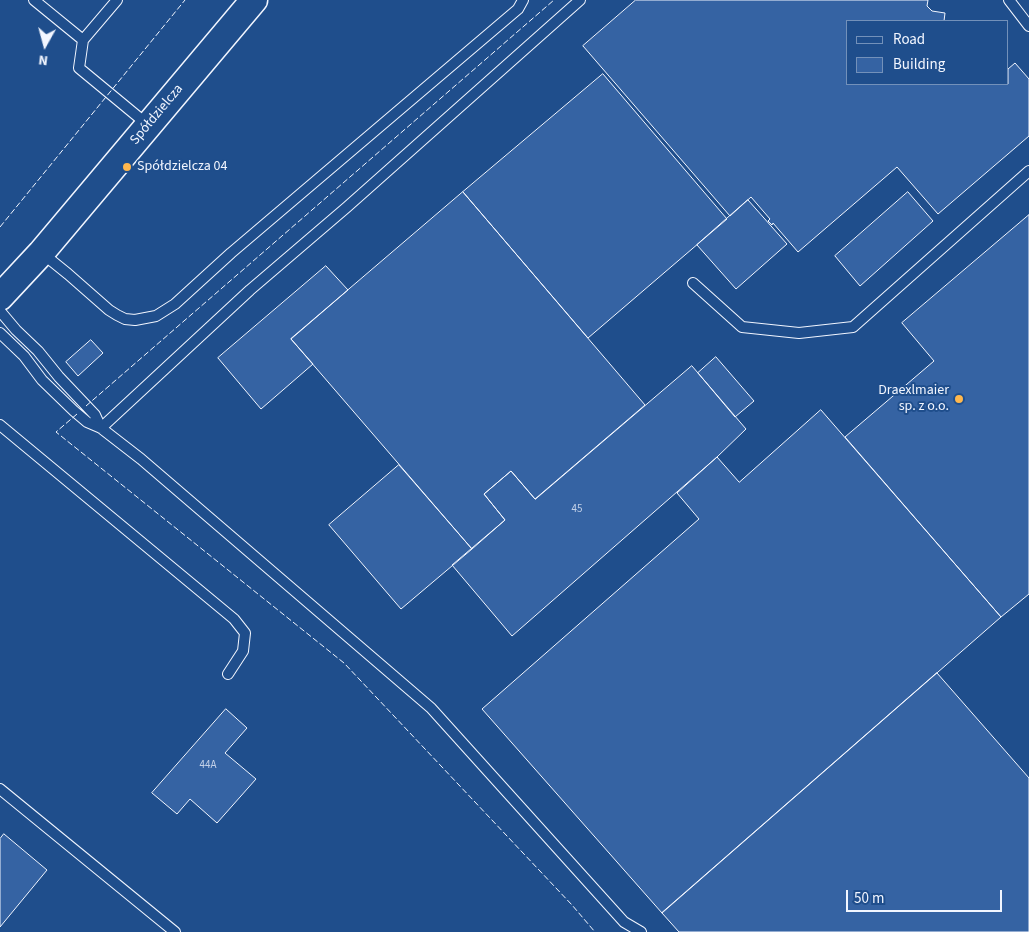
<!DOCTYPE html>
<html>
<head>
<meta charset="utf-8">
<style>
	body { margin:0 }
	#map { position:relative; width:1029px; height:932px; overflow:hidden; background:#1f4e8c; font-family:"Source Sans 3",sans-serif }
	canvas { display:block }
	.legend { position:absolute; left:846px; top:20px; width:162px; height:65px; box-sizing:border-box; background:#1f4e8c; border:1px solid #7391ba; margin:0; padding:6px 9px; list-style:none; font-size:15px; color:#f2f6ff }
	.legend li { display:flex; align-items:center; gap:10px; height:25px }
	.legend b { width:25px; border:1px solid #7391ba }
	.north { position:absolute; left:20px; top:20px; width:50px; height:50px; -webkit-text-stroke:4px #1f4e8c; paint-order:stroke; rotate:187deg; font-size:14px; font-weight:700; line-height:20px; text-align:center; color:#f2f6ff }
	.north::after { content:''; display:block; margin:auto; width:18px; height:22px; background:#f2f6ff; clip-path:polygon(50% 0,100% 100%,50% 72%,0 100%) }
	.scale { position:absolute; left:846px; top:890px; width:156px; height:22px; box-sizing:border-box; border:2px solid #f2f6ff; border-top:0; padding-left:6px; font-size:15px; line-height:18px; white-space:nowrap; color:#f2f6ff; -webkit-text-stroke:4px #1f4e8c; paint-order:stroke }
</style>
</head>
<body>
<div id="map">
<canvas width="1029" height="932"></canvas>
<ul class="legend">
<li><b style="height:6px;background:#1f4e8c"></b>Road</li>
<li><b style="height:14px;background:#3563a3"></b>Building</li>
</ul>
<div class="north">N</div>
<div class="scale">50 m</div>
</div>
<script>
const ctx = document.querySelector('canvas').getContext('2d');
ctx.lineJoin = 'round';
function fill(path, color) {
  ctx.fillStyle = color;
  ctx.fill(path, 'evenodd');
}
function trace(path, color, width, dash) {
  ctx.strokeStyle = color;
  ctx.lineWidth = width;
  ctx.lineCap = dash ? 'butt' : 'round';
  ctx.setLineDash(dash || []);
  ctx.stroke(path);
}
function write(font, color, halo, rows, align = 'center') {
  ctx.font = font + ' "Source Sans 3",sans-serif';
  ctx.lineWidth = 4;
  ctx.setLineDash([]);
  ctx.textBaseline = 'middle';
  ctx.strokeStyle = halo;
  ctx.fillStyle = color;
  for (const [text, x, y, turn = 0] of rows) {
    ctx.save();
    ctx.translate(x, y);
    ctx.rotate((+turn || 0) * Math.PI / 180);
    ctx.textAlign = isNaN(turn) ? turn : align;
    if (halo) ctx.strokeText(text, 0, 0);
    ctx.fillText(text, 0, 0);
    ctx.restore();
  }
}
const building = new Path2D(`
	M636 0H928L927 6 932 11 945 13 944 21H848V84H1008V69L1015 63 1029 79V136L938 214 897 167 798 252 773 223 772 225 768 221 770 219 751 197 730 216 583 46Z
	M603 74 727 219 588 338 463 192Z
	M463 192 645 405 535 499 511 471 484 494 505 520 472 549 291 339Z
	M908 192 933 221 860 286 835 256Z
	M748 200 787 244 736 289 697 245Z
	M1029 215V594L1001 617 845 437 934 361 902 323Z
	M326 266 348 290 291 339 313 364 261 409 218 358Z
	M91 340 103 353 78 376 66 362Z
	M716 357 754 401 735 417 698 373Z
	M692 366 746 429 717 457 512 636 452 565 505 520 484 494 511 471 535 499Z
	M821 410 1001 617 662 913 482 709 699 519 677 493 717 457 739 482Z
	M399 465 472 549 401 609 329 525Z
	M937 673 1029 778V932H679L662 913Z
	M226 709 247 728 225 753 256 779 217 823 190 799 177 814 152 793Z
	M4 834 47 870 0 927V839Z`);
const lane = new Path2D(`
	M34 0 83 40 79 68 148 125
	M1009 0 1029 26
	M83 40 117 0
	M42 253 68 274 109 310 117 315 125 319 135 320 156 316 175 304 231 253 518 9 523 0
	M693 283 742 327 799 333 853 327 1029 171
	M0 311 16 330 38 351 59 377 95 415 101 428
	M0 333 24 356 42 380 74 411 87 422 101 428 141 459 431 708 624 922 641 932
	M0 425 234 619 245 633 243 651 228 674
	M101 428 250 290 347 207 580 0
	M0 789 175 932`);
const secondary = new Path2D(`
	M0 297 41 253 254 0`);
const fence = new Path2D(`
	M0 227 185 0
	M86 406 554 0
	M77 414 56 432 344 663 572 905 595 932`);
const markers = [
	[127,167,5,"#ffb74d"],
	[959,399,5,"#ffb74d"]
];
const numberNames = [
	["45",577,510],
	["44A",208,766]
];
const streetNames = [
	["Spółdzielcza",157,115,-50]
];
const poiNames = [
	["Spółdzielcza 04",137,167],
	["Draexlmaier",949,391,"right"],
	["sp. z o.o.",949,407,"right"]
];
fill(building, '#3563a3');
trace(building, '#f2f6ff', 1);
trace(lane, '#f2f6ff', 12);
trace(secondary, '#f2f6ff', 29);
trace(lane, '#1f4e8c', 10);
trace(secondary, '#1f4e8c', 26);
trace(fence, '#f2f6ff', 1, [6, 2.5]);
for (const [x, y, r, color] of markers) {
  const dot = new Path2D();
  dot.arc(x, y, r, 0, 2 * Math.PI);
  ctx.fillStyle = color;
  ctx.fill(dot);
  trace(dot, '#1f4e8c', 2);
}
write('11px', '#c3d1e8', null, numberNames);
write('14px', '#f2f6ff', '#1f4e8c', streetNames);
write('14px', '#f2f6ff', '#1f4e8c', poiNames, 'left');
</script>
</body>
</html>
